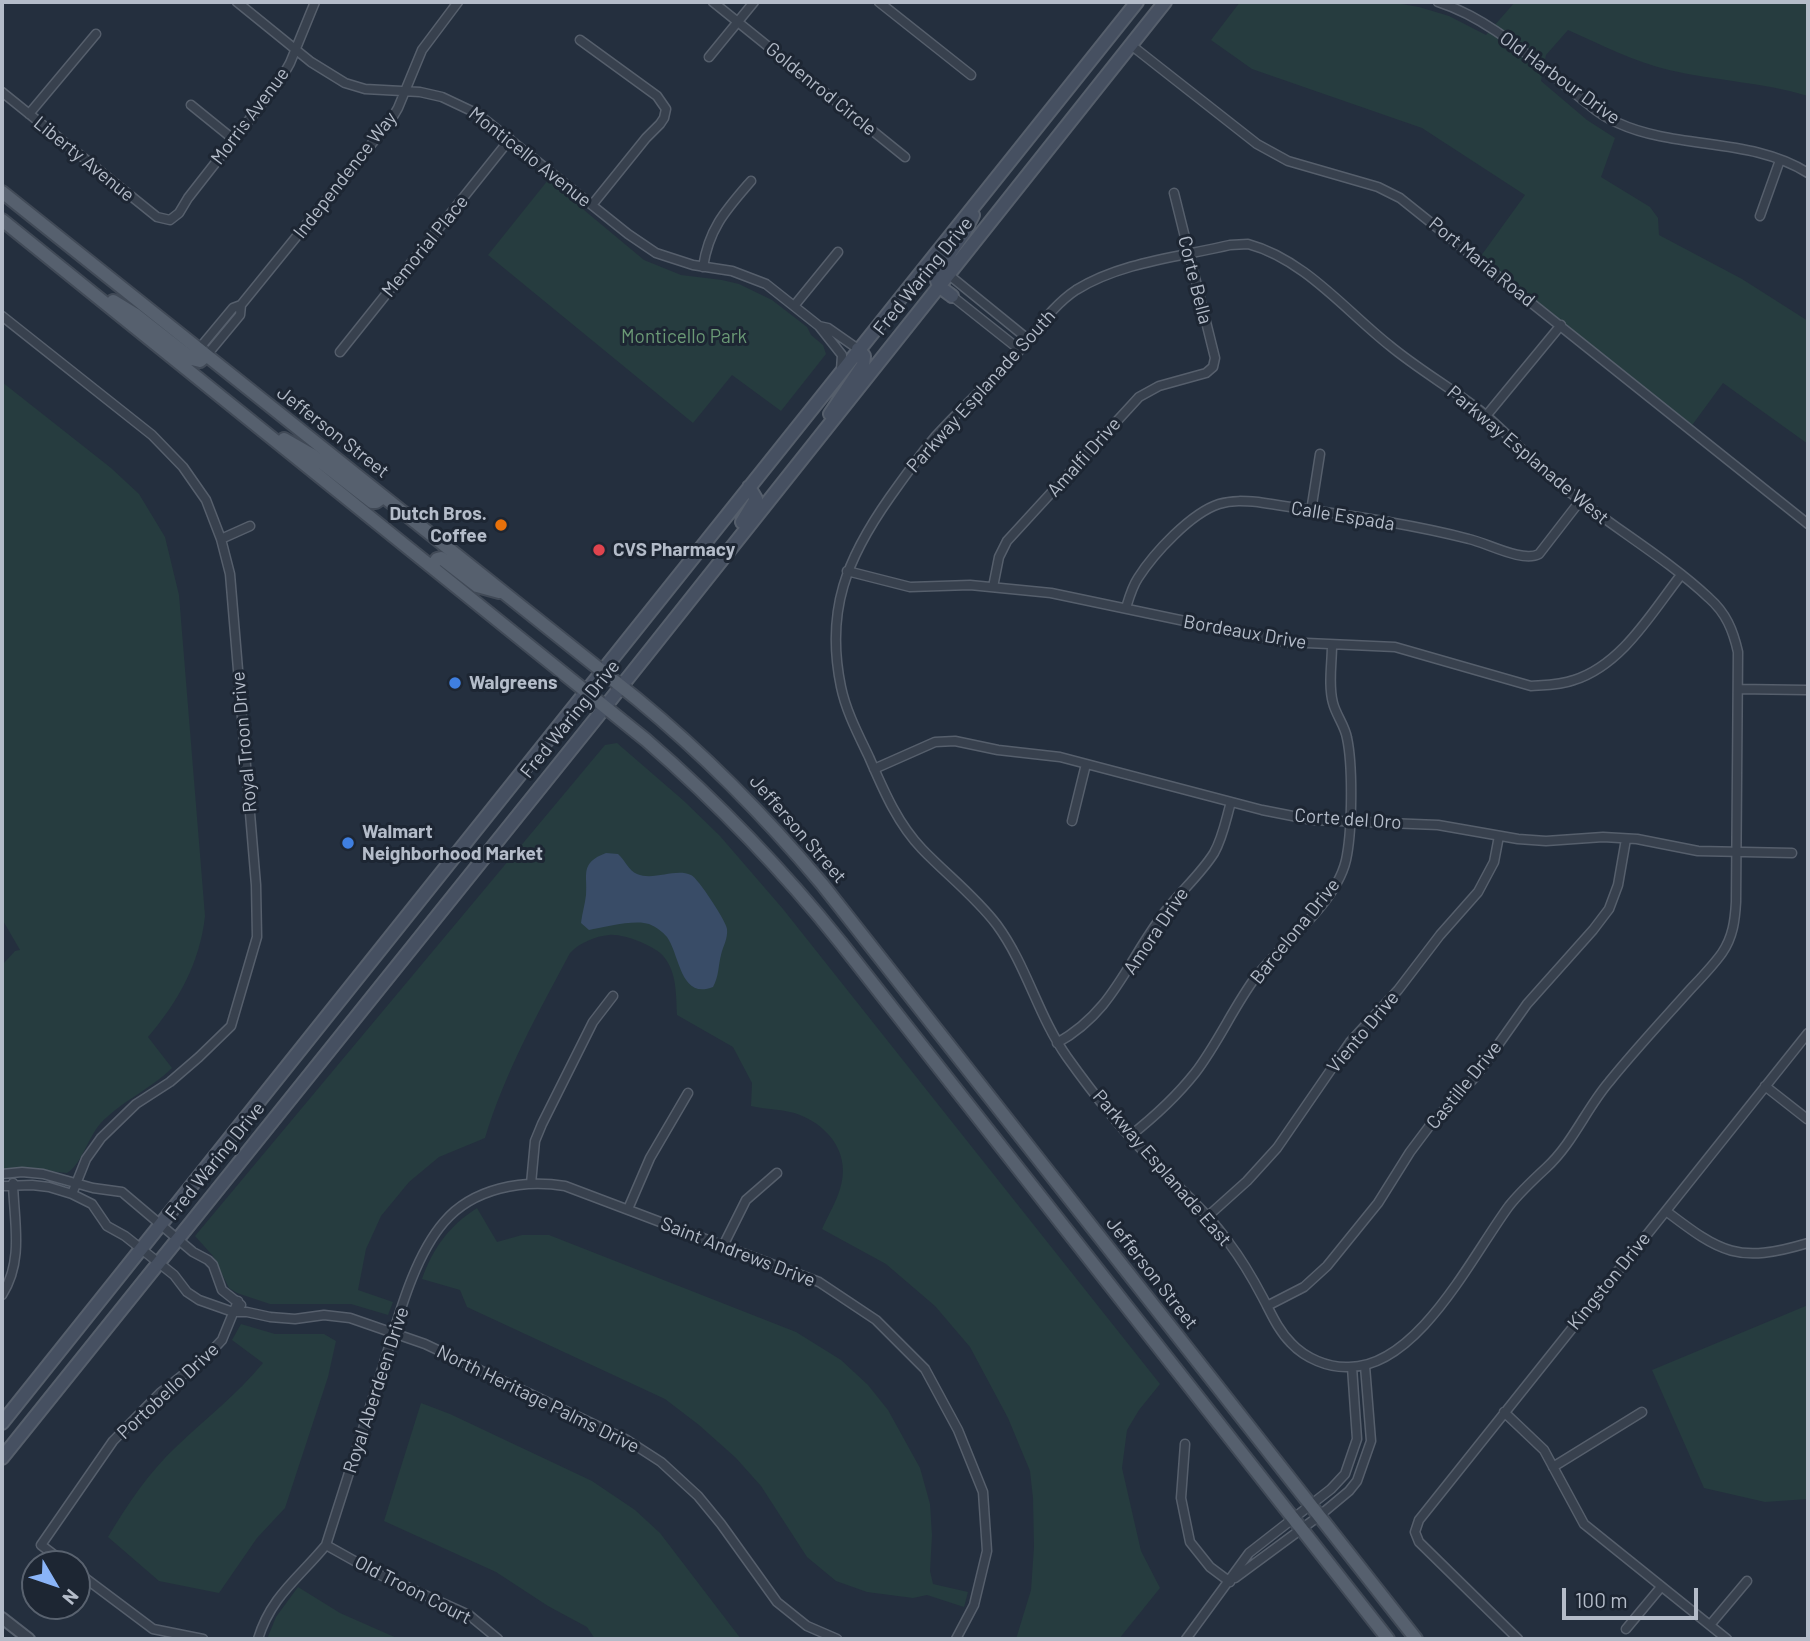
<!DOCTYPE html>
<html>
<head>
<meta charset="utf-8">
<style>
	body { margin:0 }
	#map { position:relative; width:1810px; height:1641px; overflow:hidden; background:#242f3e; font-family:Barlow,sans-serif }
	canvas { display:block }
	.frame { position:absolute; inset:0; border:4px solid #b4bcc9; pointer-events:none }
	.north { position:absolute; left:21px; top:1550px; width:70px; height:70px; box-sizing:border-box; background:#1d2633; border:2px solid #59626f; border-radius:50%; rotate:129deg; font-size:19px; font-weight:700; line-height:28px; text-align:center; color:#b4bcc9 }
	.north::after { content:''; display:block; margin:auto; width:24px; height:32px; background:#8ab4f8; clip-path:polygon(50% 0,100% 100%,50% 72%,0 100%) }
	.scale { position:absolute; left:1562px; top:1588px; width:136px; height:32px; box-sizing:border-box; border:4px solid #b4bcc9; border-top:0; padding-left:9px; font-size:21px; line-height:24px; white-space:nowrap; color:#b4bcc9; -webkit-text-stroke:5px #1d2633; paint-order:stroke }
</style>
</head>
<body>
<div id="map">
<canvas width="1810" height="1641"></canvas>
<div class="frame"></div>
<div class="north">N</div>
<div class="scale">100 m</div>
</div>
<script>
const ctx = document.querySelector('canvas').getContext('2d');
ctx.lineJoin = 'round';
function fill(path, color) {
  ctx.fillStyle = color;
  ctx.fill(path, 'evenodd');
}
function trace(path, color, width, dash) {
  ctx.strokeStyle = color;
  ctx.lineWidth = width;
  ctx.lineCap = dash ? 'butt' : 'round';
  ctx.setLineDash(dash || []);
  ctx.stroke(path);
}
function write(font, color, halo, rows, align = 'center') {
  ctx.font = font + ' Barlow,sans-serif';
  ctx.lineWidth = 6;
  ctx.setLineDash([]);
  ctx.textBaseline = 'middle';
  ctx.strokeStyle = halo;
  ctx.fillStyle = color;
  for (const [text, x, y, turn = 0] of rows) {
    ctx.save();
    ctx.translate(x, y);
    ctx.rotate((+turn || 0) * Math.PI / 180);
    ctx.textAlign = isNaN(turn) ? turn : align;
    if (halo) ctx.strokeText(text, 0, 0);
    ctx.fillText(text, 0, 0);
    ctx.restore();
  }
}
const green = new Path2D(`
	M1240 2H1390L1419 7 1449 16 1486 35 1515 2H1808V96C1762 82 1716 81 1669 70 1634 62 1600 44 1568 30L1546 55 1541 81 1587 120 1615 138 1601 177 1650 207 1658 218 1659 235 1742 279 1808 321V444L1723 383 1690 428 1478 260 1525 195 1422 128 1252 69 1211 40Z
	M548 180 644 260 681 275 722 280 739 284 772 300 807 327 811 335 823 345 826 354 781 411 732 375 693 423 488 255Z
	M2 382 111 468 139 494 165 537 179 595 205 916C200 963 178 1002 148 1037L172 1068C150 1090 121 1101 100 1124 88 1138 81 1165 67 1173L20 1168 2 1169V969H4V963L15 951 20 950 2 919Z
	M617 743 684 801 720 836 783 909 1160 1384 1139 1410 1127 1430 1122 1468 1141 1551 1160 1588 1119 1639H1016L1031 1590 1034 1547 1033 1498 1030 1471 1008 1418 970 1347 935 1306 886 1264 822 1229C828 1216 836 1202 840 1189 851 1155 830 1127 800 1115 786 1109 767 1110 751 1106L752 1083 733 1047 677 1015C676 995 677 973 664 957 656 946 622 933 609 935 596 936 579 943 570 953 538 1013 505 1072 485 1138L439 1157 409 1182 381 1216 366 1249 358 1290 393 1302 388 1315 351 1304H270L237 1293 229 1288 213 1256 195 1236 605 745Z
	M477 1208 497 1242 522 1235H549L796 1332 841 1360 868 1385 888 1410 920 1468 930 1504 932 1535 930 1571 933 1584 968 1592 964 1607 927 1595 913 1598 867 1592 836 1581 807 1557 761 1486 736 1458 699 1425 665 1399 467 1307 460 1290 422 1279C433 1248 449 1226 477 1208Z
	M1808 1305V1499L1765 1502 1704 1488 1652 1370Z
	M241 1324 275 1334H324L336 1341 328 1377 285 1508 257 1538 219 1593 159 1581 108 1537C127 1505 149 1472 177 1446 207 1417 236 1396 263 1363L232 1340Z
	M421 1403 450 1414 592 1481 635 1510 660 1533 741 1639H595L587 1627 548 1606 496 1572 384 1521Z
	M298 1587 340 1613 399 1639H267L276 1617Z`);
const water = new Path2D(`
	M606 853 618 854C625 860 629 871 637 874 654 881 675 868 691 875 698 878 726 921 727 929 728 939 723 946 721 955 718 967 719 976 713 987 680 1000 680 955 667 937 663 932 656 927 649 924 636 919 603 927 589 930L581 923C582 914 585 904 586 895 588 875 579 863 606 853Z`);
const minor = new Path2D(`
	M237 2 311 62 345 83 365 89 420 92 442 97 478 114 628 234 656 253 693 265 732 271 766 284 819 326 842 355 841 371
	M713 2 905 157
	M879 2 971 75
	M1438 2C1488 18 1526 54 1566 86 1582 99 1599 115 1618 123 1677 150 1752 137 1808 173
	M580 40 657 96 666 109 664 118 660 124 646 138 592 205
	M1131 45 1257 144 1288 161 1378 187 1400 198 1808 524
	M709 57 754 2
	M2 92 157 217 170 220 179 213 188 198 281 79 290 63 315 2
	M191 105 233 139
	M29 114 96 34
	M1760 216 1780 160
	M1248 244C1304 259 1345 310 1389 345 1419 370 1453 389 1483 413 1510 436 1534 463 1561 485 1608 525 1664 556 1709 598 1726 613 1733 630 1738 652L1736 902C1735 920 1733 937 1722 953 1712 967 1699 980 1687 993 1661 1022 1634 1051 1609 1082 1586 1109 1573 1143 1546 1168 1533 1180 1520 1192 1509 1206 1472 1256 1418 1367 1349 1367 1328 1368 1305 1358 1291 1343 1278 1330 1271 1313 1263 1298 1253 1279 1242 1260 1229 1243 1206 1210 1176 1186 1149 1157 1119 1127 1092 1092 1067 1057 1038 1016 1027 966 997 925 975 896 947 875 922 849 897 823 883 789 869 757 858 734 846 711 841 687 825 610 847 558 890 497 905 476 919 456 935 437 959 410 986 386 1011 360 1033 337 1049 308 1076 290 1121 262 1179 257 1230 245Z
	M703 267C709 228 726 210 751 181
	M949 275 1029 340
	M952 296 1020 350
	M794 306 838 252
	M2 316 152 435 183 467 206 500 221 539 230 574 256 885 257 937 231 1026 199 1057 170 1082 136 1104 101 1138 86 1159 72 1194
	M819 326 828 328 858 349
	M198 350 233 308 241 305 391 120 398 108 422 50 458 2
	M340 352 510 139
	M206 356 240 315 241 305
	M1486 416 1561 325
	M1311 511 1320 454
	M221 539 250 526
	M847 571 910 587 970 585 1051 593 1285 642 1395 647 1531 686C1546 685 1561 685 1574 680 1622 665 1652 612 1681 575
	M993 587 999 557 1007 541 1139 397 1159 386 1206 373 1213 367 1215 358 1174 193
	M1126 608C1129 598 1132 587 1138 578 1154 553 1191 513 1219 504 1232 500 1245 501 1258 502 1328 513 1399 521 1469 539 1487 543 1523 563 1539 554L1580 501
	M1738 689 1806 690
	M874 769 935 742 955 741 998 750 1060 757 1262 810 1313 820 1438 825 1518 839 1546 841 1603 837 1637 839 1698 851 1792 853
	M1072 821 1086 764
	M1057 1043C1111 1013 1125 967 1159 920 1175 896 1199 877 1214 853 1223 837 1226 819 1231 802
	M1765 1086 1807 1119
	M1130 1136C1154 1117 1176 1097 1195 1073 1218 1043 1233 1008 1255 978 1283 942 1340 901 1347 855 1352 827 1353 766 1347 738 1345 726 1336 715 1333 703 1328 685 1332 664 1332 645
	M2 1174 22 1172 43 1174 93 1188 122 1192 193 1252 208 1260 213 1265 222 1290 241 1305
	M531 1184 535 1141 542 1124 593 1022 613 996
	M2 1186 32 1185 49 1187 72 1194 92 1204 107 1226 125 1236 174 1275 187 1292 199 1300 233 1312H247L270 1317 295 1319 324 1315 350 1318 425 1344 627 1440 661 1462 698 1496 721 1524 777 1602 807 1626 837 1639
	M628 1209 650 1158 688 1093
	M1666 1211C1721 1253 1738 1264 1808 1243
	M1208 1216 1247 1181 1277 1148 1350 1042 1398 990 1440 935 1478 892 1494 862 1499 836
	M723 1246 746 1200 777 1173
	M2 1295C24 1260 14 1222 13 1183
	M1267 1306 1304 1287 1327 1266 1378 1203 1410 1152 1431 1124 1476 1076 1527 1004 1593 930 1609 909 1618 885 1626 839
	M1504 1412 1544 1450 1584 1524 1727 1639
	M1185 1444 1181 1498 1190 1542 1210 1567 1230 1582
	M1553 1467 1642 1412
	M326 1545 376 1573 469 1615 498 1639
	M66 1564 41 1545 113 1441 160 1393 207 1356 222 1340 238 1301
	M77 1572 153 1629 203 1639
	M1235 1578 1319 1516 1349 1491 1357 1481 1371 1441 1365 1366
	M1710 1625 1747 1581
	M1626 1629 1661 1587
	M258 1639C271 1596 299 1578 326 1545 345 1484 365 1424 384 1363 398 1319 413 1258 444 1222 473 1188 523 1179 565 1186L819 1282 876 1320 925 1369 958 1430 983 1492 987 1551 974 1605 956 1639
	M1186 1639 1249 1553 1331 1489 1345 1474 1357 1439 1352 1367
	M1518 1639 1419 1542 1415 1532 1419 1520 1808 1033`);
const tertiary = new Path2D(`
	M2 1618 29 1639`);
const secondary = new Path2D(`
	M952 296C944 290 935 285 936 273L964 233 973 215
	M830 414 863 365 864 356 858 349
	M742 522 756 499 749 487
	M2 1423 1137 2
	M2 1458 593 722 1165 2`);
const primary = new Path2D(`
	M2 192 637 699C705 755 765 816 822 884L1416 1639
	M2 220 646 740C717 802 782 869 841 943L1388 1639
	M113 301 136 315 192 359 200 361 206 356
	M284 439 312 455 372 502H376L383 497
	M432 567 437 559 441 558 477 586 499 592`);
const markers = [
	[501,525,7,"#e8710a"],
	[599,550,7,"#e0444e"],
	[455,683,7,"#3f7fe0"],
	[348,843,7,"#3f7fe0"]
];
const streetNames = [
	["Old Harbour Drive",1560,78,36],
	["Goldenrod Circle",821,89,39],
	["Morris Avenue",250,116,-53],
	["Monticello Avenue",530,157,38],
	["Liberty Avenue",84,159,39],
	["Independence Way",345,175,-52],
	["Memorial Place",425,246,-51],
	["Port Maria Road",1482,262,39],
	["Fred Waring Drive",923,276,-51],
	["Corte Bella",1195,280,76],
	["Parkway Esplanade South",981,391,-48],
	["Jefferson Street",333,432,38],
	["Parkway Esplanade West",1528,455,40],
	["Amalfi Drive",1084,457,-48],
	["Calle Espada",1343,516,9],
	["Bordeaux Drive",1245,632,10],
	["Fred Waring Drive",570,719,-51],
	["Royal Troon Drive",244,742,-95],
	["Corte del Oro",1348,819,4],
	["Jefferson Street",798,829,49],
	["Amora Drive",1156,931,-56],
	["Barcelona Drive",1295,931,-51],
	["Viento Drive",1363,1032,-50],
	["Castille Drive",1464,1085,-51],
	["Fred Waring Drive",215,1161,-51],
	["Parkway Esplanade East",1162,1168,49],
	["Saint Andrews Drive",738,1252,21],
	["Jefferson Street",1152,1273,52],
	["Kingston Drive",1609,1281,-51],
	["Royal Aberdeen Drive",376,1390,-72],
	["Portobello Drive",168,1391,-43],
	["North Heritage Palms Drive",538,1399,26],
	["Old Troon Court",413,1590,27]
];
const parkNames = [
	["Monticello Park",684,337]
];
const poiNames = [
	["Dutch Bros.",487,514,"right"],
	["Coffee",487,536,"right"],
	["CVS Pharmacy",613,550],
	["Walgreens",469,683],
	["Walmart",362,832],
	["Neighborhood Market",362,854]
];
fill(green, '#263c3f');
fill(water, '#394c67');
trace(minor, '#565f6c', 11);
trace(tertiary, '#565f6c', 14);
trace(secondary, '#565f6c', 16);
trace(primary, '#414a57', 16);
trace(minor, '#38414e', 8);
trace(tertiary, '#38414e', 10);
trace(secondary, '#465061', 12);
trace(primary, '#56606e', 12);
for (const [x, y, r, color] of markers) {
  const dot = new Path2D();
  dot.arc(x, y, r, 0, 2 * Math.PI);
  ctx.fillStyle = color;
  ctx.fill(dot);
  trace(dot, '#1d2633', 2.5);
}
write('19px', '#b4bcc9', '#1d2633', streetNames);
write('19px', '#6b9a76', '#1d2633', parkNames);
write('bold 19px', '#b4bcc9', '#1d2633', poiNames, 'left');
</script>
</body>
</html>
